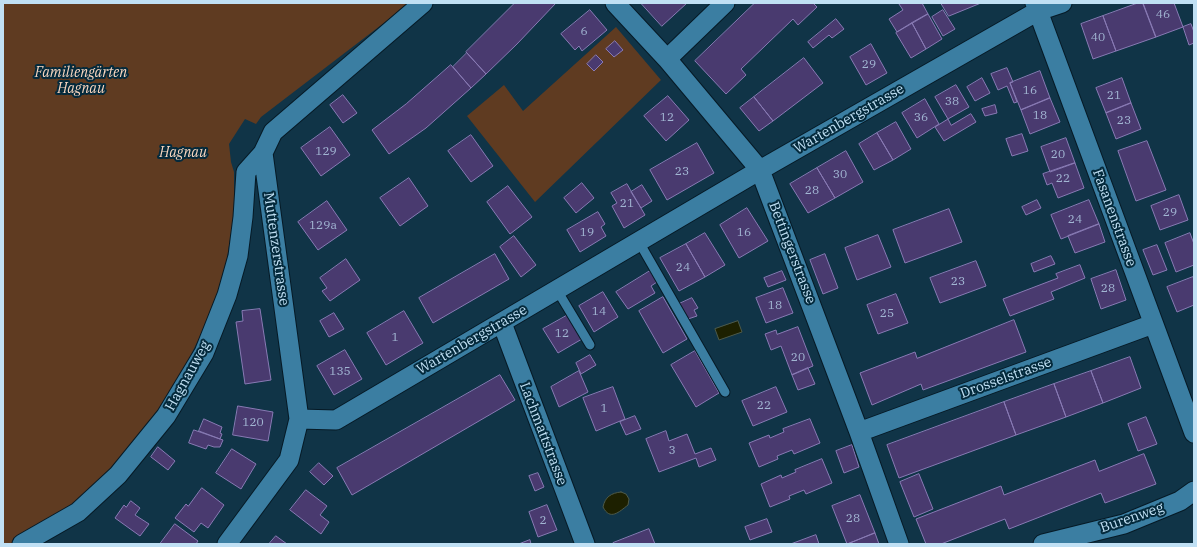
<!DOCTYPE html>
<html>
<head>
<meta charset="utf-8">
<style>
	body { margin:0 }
	#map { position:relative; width:1197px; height:547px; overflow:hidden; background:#103447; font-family:"IBM Plex Serif",serif }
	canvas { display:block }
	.frame { position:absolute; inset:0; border:4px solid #c0e0f4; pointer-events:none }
</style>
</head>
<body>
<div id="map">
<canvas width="1197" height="547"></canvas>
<div class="frame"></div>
</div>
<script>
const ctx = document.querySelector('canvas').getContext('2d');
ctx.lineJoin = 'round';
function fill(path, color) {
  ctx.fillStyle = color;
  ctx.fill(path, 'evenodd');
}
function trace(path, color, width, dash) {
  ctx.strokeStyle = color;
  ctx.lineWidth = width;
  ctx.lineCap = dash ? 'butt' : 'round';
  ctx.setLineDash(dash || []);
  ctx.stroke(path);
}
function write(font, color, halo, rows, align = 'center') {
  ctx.font = font + ' "IBM Plex Serif",serif';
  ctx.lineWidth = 4;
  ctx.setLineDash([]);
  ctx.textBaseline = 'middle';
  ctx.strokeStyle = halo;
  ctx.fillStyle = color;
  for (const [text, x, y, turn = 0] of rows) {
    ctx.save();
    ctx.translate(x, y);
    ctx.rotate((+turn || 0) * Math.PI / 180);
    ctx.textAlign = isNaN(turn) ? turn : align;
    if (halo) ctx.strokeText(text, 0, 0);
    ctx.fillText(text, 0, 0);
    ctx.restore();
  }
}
const green = new Path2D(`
	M3 3H410L261 117 256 124 245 119 229 144 231 162 234 172V215L226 264 214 307 186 365 167 397 142 433 104 479 82 497 14 544H3Z
	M616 27 661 80 535 202 467 116 504 85 523 111Z`);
const water = new Path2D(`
	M738 321 742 332 719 340 715 329Z
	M621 492 626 494 629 499 628 505C619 512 610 521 603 507 605 497 611 493 621 492Z`);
const building = new Path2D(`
	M515 3H556L517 44 486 74 466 52Z
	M641 3H687L662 26Z
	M755 3H813L817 7 798 25 793 19 741 69 746 75 726 94 695 61Z
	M901 3H922L928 14 897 32 889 19 903 10 899 4Z
	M941 3H981L949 16Z
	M1138 3H1143L1156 37 1116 51 1103 16Z
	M1143 3H1174L1183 27 1156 37Z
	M590 10 607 30 582 51 579 46 575 50 561 34Z
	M943 10 955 29 943 36 932 17Z
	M928 14 942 39 926 49 912 23Z
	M1103 16 1116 51 1093 59 1081 24Z
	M836 19 844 29 832 38 829 35 813 48 808 42Z
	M912 23 926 49 911 58 896 33Z
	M1191 24 1194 32V43L1189 45 1183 27Z
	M615 41 623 50 614 57 606 49Z
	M871 44 887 73 866 85 850 57Z
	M467 53 486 74 471 88 453 67Z
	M596 55 603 62 594 71 587 64Z
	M804 58 823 83 773 121 754 97Z
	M451 65 471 88 426 128 389 154 372 130 406 104Z
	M1007 68 1013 82 1010 83 1017 102 1014 103 1007 86 998 90 991 74Z
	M1040 71 1050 98 1021 110 1010 83Z
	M982 78 990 93 975 101 967 87Z
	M1122 78 1131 103 1106 113 1096 88Z
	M956 85 969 107 948 119 935 97Z
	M343 95 357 113 343 123 330 105Z
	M668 96 689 120 666 141 644 116Z
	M754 97 773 121 759 131 740 108Z
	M1050 98 1060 122 1030 134 1021 110Z
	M925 99 939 124 917 138 902 113Z
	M1131 103 1141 129 1116 139 1106 113Z
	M995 105 997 113 985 116 982 109Z
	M971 114 976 122 944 141 935 127 948 119 951 125Z
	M896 122 911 149 893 160 877 133Z
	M330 127 350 155 321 176 301 148Z
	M877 133 893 160 874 170 859 144Z
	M1022 134 1028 151 1012 156 1006 139Z
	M471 135 493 166 471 182 448 151Z
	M1066 138 1075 163 1050 172 1041 147Z
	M1147 141 1166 190 1136 201 1118 151Z
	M697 143 714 173 667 200 650 170Z
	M846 151 863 182 835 198 817 168Z
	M1075 163 1084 188 1058 198 1052 183 1047 185 1043 174Z
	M817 168 835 198 808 213 790 184Z
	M409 178 428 206 400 226 380 198Z
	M582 183 594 198 576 213 564 198Z
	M627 184 645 215 624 228 612 206 617 203 611 193Z
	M642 185 652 201 641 208 631 192Z
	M508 186 532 217 510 234 487 202Z
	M1179 195 1188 220 1160 230 1151 206Z
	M1037 200 1041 208 1026 215 1022 207Z
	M1089 200 1099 224 1061 239 1051 215Z
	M327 201 347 230 318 250 298 222Z
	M747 208 768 241 739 258 720 225Z
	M949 209 962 242 905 263 893 230Z
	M598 212 605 224 601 227 606 236 580 252 567 230Z
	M1099 224 1105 242 1075 253 1068 236Z
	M705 233 725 265 705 277 686 244Z
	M1190 233 1194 244V265L1176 272 1165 243Z
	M878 235 891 267 857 280 845 248Z
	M514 236 536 265 521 277 500 247Z
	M686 244 705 277 679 291 660 258Z
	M1157 245 1167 270 1153 275 1143 250Z
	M495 254 509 279 433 323 419 298Z
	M825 254 838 288 823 294 810 260Z
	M1051 256 1055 264 1034 272 1031 264Z
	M346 259 360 280 330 301 322 291 327 288 320 278Z
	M976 261 986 286 940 303 930 278Z
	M1080 265 1085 278 1051 292 1054 299 1010 316 1003 299 1058 278 1056 274Z
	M1116 270 1126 300 1101 309 1091 279Z
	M650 271 657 282 651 286 655 293 628 309 616 292Z
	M782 271 786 280 768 287 764 278Z
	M1193 277 1194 279V305L1177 312 1167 287Z
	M783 288 793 313 766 323 756 298Z
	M603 292 618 317 594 332 579 306Z
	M896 294 908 323 878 334 867 305Z
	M663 297 687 339 663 353 639 311Z
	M692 298 698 308 694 310 697 316 688 319 679 304Z
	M260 309 271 380 245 384 236 322 243 321 242 311Z
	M404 311 423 343 386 365 367 333Z
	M334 313 344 329 329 337 320 321Z
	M568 315 582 339 558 353 543 329Z
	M1014 320 1026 352 923 390 921 384 872 405 860 373 915 352 917 358Z
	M798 327 813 366 792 375 781 346 771 350 765 334 776 330 777 334Z
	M345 350 362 379 334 395 317 366Z
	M695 351 719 393 696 407 671 365Z
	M590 355 596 365 581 374 576 363Z
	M1130 357 1141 388 1103 403 1091 371Z
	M808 368 815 384 798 390 792 375Z
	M579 371 588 392 559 407 551 387Z
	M1091 371 1103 403 1066 417 1054 384Z
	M500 375 515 400 352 495 337 468Z
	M1054 384 1066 417 1016 435 1004 402Z
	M613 387 625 419 596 431 583 398Z
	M776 387 787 412 753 426 742 401Z
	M1004 402 1016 435 899 478 887 445Z
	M238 406 273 412 268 441 233 435Z
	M635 416 641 429 626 435 620 422Z
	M1146 417 1157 444 1138 451 1128 424Z
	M204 419 222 427 220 433 222 434 220 439 199 431Z
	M810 419 820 443 794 454 792 450 777 456 778 459 759 467 749 443 769 435 770 438 784 432 783 429Z
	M194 430 223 440 220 447H214L208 445 206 449 189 443Z
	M666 431 669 441 687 434 695 454 711 448 716 460 699 467 696 458 659 472 646 439Z
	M852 445 859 467 844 473 836 451Z
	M158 447 175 461 168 470 151 457Z
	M232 449 256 464 241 489 216 473Z
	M1144 454 1156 484 1105 503 1101 493 1009 529 1005 519 941 544H926L916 519 1001 486 1004 495 1095 460 1099 471Z
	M822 459 832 483 806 494 804 490 789 496 790 499 770 507 761 484 781 475 782 478 796 472 795 470Z
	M319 463 333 476 324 485 310 472Z
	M538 473 544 487 535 491 529 476Z
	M919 474 933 509 914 517 900 482Z
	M202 488 224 505 208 528 201 523 194 532 175 518 186 504 188 506Z
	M306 490 327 506 320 515 329 522 321 534 290 510Z
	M860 495 875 533 847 544 832 506Z
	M131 501 140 508 135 515 149 524 140 536 115 518 124 505 126 507Z
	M547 505 557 530 538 537 529 512Z
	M767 519 772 532 750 540 745 527Z
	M175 524 198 541 196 544H160Z
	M649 529 655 544H613V543Z
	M875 533 879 544H846H847Z
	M816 535 819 544H791Z
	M276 536 287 544H269Z
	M530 540 531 544H519Z`);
const lane = new Path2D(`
	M639 242 725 392
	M557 290 590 345`);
const street = new Path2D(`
	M615 3 667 59 760 170 859 432 899 544
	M1035 3 1194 433
	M667 59 725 3
	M502 323 585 544
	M299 419 336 420 760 170 1038 11 1062 3
	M859 432 1153 324
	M22 544 78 512 118 475 166 416 204 353 227 295 238 256 243 217 246 172 263 153
	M227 544 289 460 299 419 263 153 273 132 423 3
	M1043 544 1124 524 1180 501 1194 491`);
const numberNames = [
	["46",1163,15],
	["6",584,32],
	["40",1098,38],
	["29",869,65],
	["16",1030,91],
	["21",1114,96],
	["38",952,102],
	["18",1040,116],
	["12",667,118],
	["36",921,118],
	["23",1124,121],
	["129",326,152],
	["20",1058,155],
	["23",682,172],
	["30",840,175],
	["22",1063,179],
	["28",812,191],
	["21",627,204],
	["29",1170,213],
	["24",1075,220],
	["129a",323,226],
	["19",587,233],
	["16",744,233],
	["24",683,268],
	["23",958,282],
	["28",1108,289],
	["18",775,306],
	["14",599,312],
	["25",887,314],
	["12",562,334],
	["1",395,338],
	["20",798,358],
	["135",340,372],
	["22",764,406],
	["1",604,409],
	["120",253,423],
	["3",672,451],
	["28",853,519],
	["2",543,521]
];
const parkNames = [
	["Familiengärten",81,73],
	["Hagnau",81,89],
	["Hagnau",183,153]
];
const streetNames = [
	["Wartenbergstrasse",849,119,-30],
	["Fasanenstrasse",1114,218,70],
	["Muttenzerstrasse",276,249,82],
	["Bettingerstrasse",792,253,69],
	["Wartenbergstrasse",472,340,-30],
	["Hagnauweg",188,376,-61],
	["Drosselstrasse",1006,378,-20],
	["Lachmattstrasse",543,434,69],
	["Burenweg",1132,518,-19]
];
fill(green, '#5f3b21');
fill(water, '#1d2000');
trace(water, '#4e5a49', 1);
fill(building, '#493a6f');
trace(building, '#887ab4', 1);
trace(lane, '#061a26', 11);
trace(street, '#061a26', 21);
trace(lane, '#3b7ea2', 9);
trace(street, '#3b7ea2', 19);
write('12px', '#a2b6d3', null, numberNames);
write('italic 14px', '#f9d6bf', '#042a3c', parkNames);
write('14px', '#c0e0f4', '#042a3c', streetNames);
</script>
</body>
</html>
